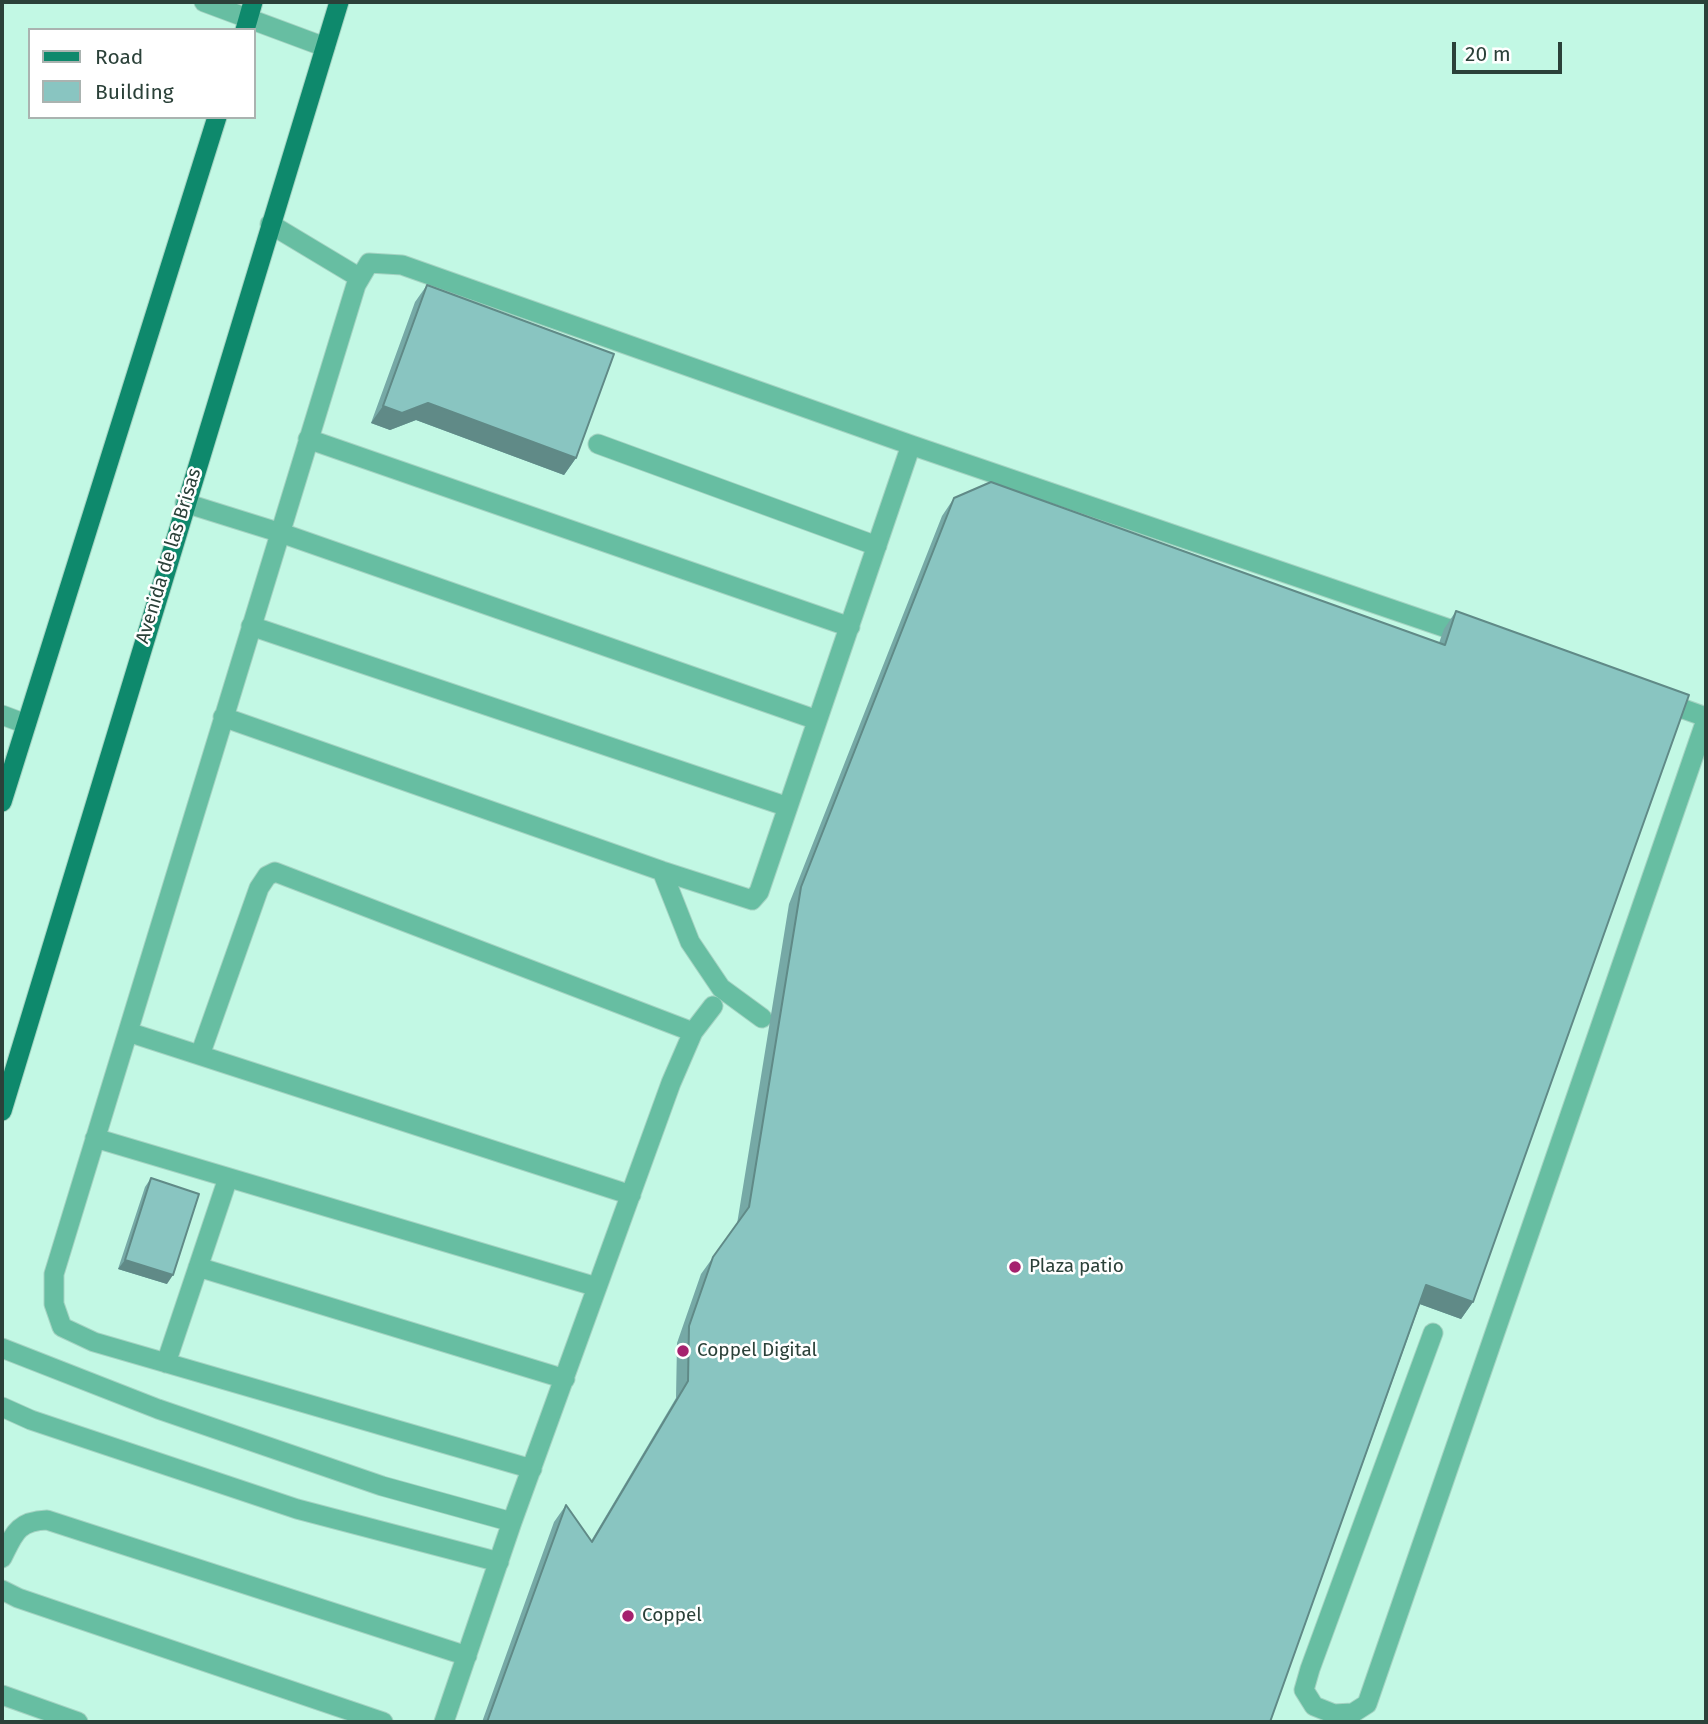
<!DOCTYPE html>
<html>
<head>
<meta charset="utf-8">
<style>
	body { margin:0 }
	#map { position:relative; width:1708px; height:1724px; overflow:hidden; background:#c2f8e4; font-family:"Fira Sans",sans-serif }
	canvas { display:block }
	.frame { position:absolute; inset:0; border:4px solid #2b4139; pointer-events:none }
	.legend { position:absolute; left:28px; top:28px; width:228px; height:91px; box-sizing:border-box; background:#fff; border:2px solid #aab3b0; margin:0; padding:9px 12px; list-style:none; font-size:21px; color:#2b4139 }
	.legend li { display:flex; align-items:center; gap:14px; height:35px }
	.legend b { width:35px; border:2px solid #aab3b0 }
	.scale { position:absolute; left:1452px; top:42px; width:110px; height:32px; box-sizing:border-box; border:4px solid #2b4139; border-top:0; padding-left:9px; font-size:21px; line-height:24px; white-space:nowrap; color:#2b4139; -webkit-text-stroke:5px #fff; paint-order:stroke }
</style>
</head>
<body>
<div id="map">
<canvas width="1708" height="1724"></canvas>
<div class="frame"></div>
<ul class="legend">
<li><b style="height:9px;background:#0e896c"></b>Road</li>
<li><b style="height:19px;background:#89c5c1"></b>Building</li>
</ul>
<div class="scale">20 m</div>
</div>
<script>
const ctx = document.querySelector('canvas').getContext('2d');
ctx.lineJoin = 'round';
function trace(path, color, width, dash) {
  ctx.strokeStyle = color;
  ctx.lineWidth = width;
  ctx.lineCap = dash ? 'butt' : 'round';
  ctx.setLineDash(dash || []);
  ctx.stroke(path);
}
function fill(path, color) {
  ctx.fillStyle = color;
  ctx.fill(path, 'evenodd');
}
function write(font, color, halo, rows, align = 'center') {
  ctx.font = font + ' "Fira Sans",sans-serif';
  ctx.lineWidth = 5;
  ctx.setLineDash([]);
  ctx.textBaseline = 'middle';
  ctx.strokeStyle = halo;
  ctx.fillStyle = color;
  for (const [text, x, y, turn = 0] of rows) {
    ctx.save();
    ctx.translate(x, y);
    ctx.rotate((+turn || 0) * Math.PI / 180);
    ctx.textAlign = isNaN(turn) ? turn : align;
    if (halo) ctx.strokeText(text, 0, 0);
    ctx.fillText(text, 0, 0);
    ctx.restore();
  }
}
const service = new Path2D(`
	M270 224 360 278
	M308 439 850 627
	M598 444 877 546
	M185 503 281 533 817 720
	M251 626 788 807
	M1661 701 1706 717
	M223 717 662 871 752 900 759 892 911 445
	M662 871 690 942 721 988 762 1018
	M128 1032 631 1195
	M200 1055 259 888 267 876 275 872 693 1032
	M95 1138 597 1287
	M198 1267 565 1379
	M1433 1333 1310 1669 1304 1690 1314 1706 1334 1714 1353 1713 1367 1704 1706 720
	M2 1348 158 1409 382 1486 512 1522
	M166 1363 228 1178
	M2 1407 31 1420 297 1509 499 1562
	M532 1469 94 1342 62 1327 54 1304V1274L356 285 369 263 402 265 911 445 1470 636
	M2 1558C14 1534 17 1521 47 1520L467 1656
	M2 1590 18 1598 383 1722
	M2 1695 78 1722
	M444 1722 512 1522 671 1083 693 1032 713 1006`);
const minor = new Path2D(`
	M204 2 325 47
	M2 715 26 724`);
const primary = new Path2D(`
	M245 30 253 2
	M2 802 217 117
	M2 1111 339 2`);
const wall = new Path2D(`
	M427 285 576 458 564 475 416 420 390 430 371 423 415 302Z
	M954 498 1439 643 1444 629 1456 611 1473 1302 1461 1319 1420 1304 1270 1722H482L554 1522 566 1505 591 1541 676 1398 677 1343 701 1274 737 1224 789 904 942 516Z
	M151 1178 167 1284 118 1269 145 1187Z`);
const shadedWall = new Path2D(`
	M428 403 576 458 564 475 416 420 390 430 371 423 383 406Z
	M125 1260 173 1275 167 1284 118 1269Z
	M1426 1285 1473 1302 1461 1319 1414 1302Z`);
const building = new Path2D(`
	M427 285 614 354 576 458 428 403 402 413 383 406Z
	M991 482 1445 645 1456 611 1689 695 1473 1302 1426 1285 1270 1722H487L566 1505 592 1542 688 1381 689 1326 713 1257 749 1207 801 887 954 498Z
	M151 1178 199 1194 173 1275 125 1260Z`);
const markers = [
	[1015,1267,7,"#a5216e"],
	[683,1351,7,"#a5216e"],
	[628,1616,7,"#a5216e"]
];
const streetNames = [
	["Avenida de las Brisas",169,556,-73]
];
const poiNames = [
	["Plaza patio",1029,1267],
	["Coppel Digital",697,1351],
	["Coppel",642,1616]
];
trace(service, '#a4d3c2', 21);
trace(minor, '#a4d3c2', 21);
trace(primary, '#a4d3c2', 21);
trace(service, '#67bea2', 19);
trace(minor, '#67bea2', 19);
trace(primary, '#0e896c', 19);
fill(wall, '#76a9a6');
fill(shadedWall, '#608a87');
fill(building, '#89c5c1');
trace(building, '#608a87', 2);
for (const [x, y, r, color] of markers) {
  const dot = new Path2D();
  dot.arc(x, y, r, 0, 2 * Math.PI);
  ctx.fillStyle = color;
  ctx.fill(dot);
  trace(dot, '#fff', 2.5);
}
write('19px', '#2b4139', '#fff', streetNames);
write('19px', '#2b4139', '#fff', poiNames, 'left');
</script>
</body>
</html>
